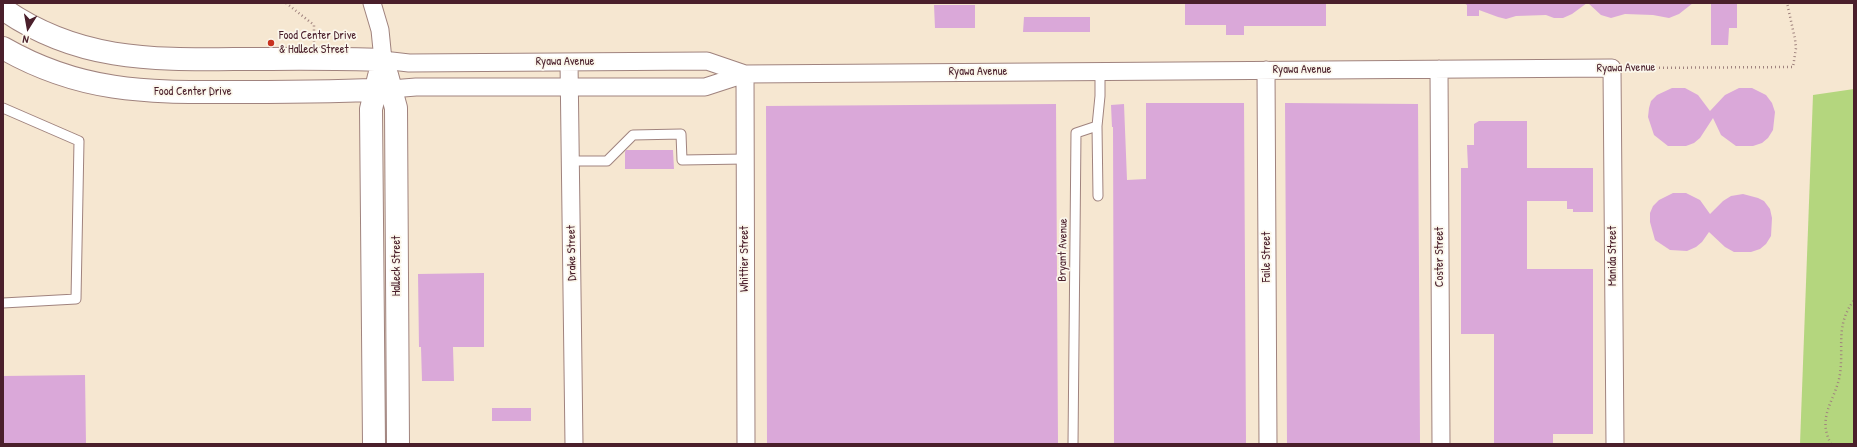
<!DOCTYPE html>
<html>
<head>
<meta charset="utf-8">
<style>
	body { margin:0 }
	#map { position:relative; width:1857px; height:447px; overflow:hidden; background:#f6e7d1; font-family:"Patrick Hand",sans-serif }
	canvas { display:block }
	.frame { position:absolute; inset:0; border:4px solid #4a1f2b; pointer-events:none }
	.north { position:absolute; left:8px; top:8px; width:40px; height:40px; -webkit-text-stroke:3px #fbf7ec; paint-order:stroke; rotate:191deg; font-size:11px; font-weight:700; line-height:16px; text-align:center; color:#4a1f2b }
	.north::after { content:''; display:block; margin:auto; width:14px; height:18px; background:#4a1f2b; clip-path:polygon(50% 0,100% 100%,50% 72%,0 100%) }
</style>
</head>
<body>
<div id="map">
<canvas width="1857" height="447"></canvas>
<div class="frame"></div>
<div class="north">N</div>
</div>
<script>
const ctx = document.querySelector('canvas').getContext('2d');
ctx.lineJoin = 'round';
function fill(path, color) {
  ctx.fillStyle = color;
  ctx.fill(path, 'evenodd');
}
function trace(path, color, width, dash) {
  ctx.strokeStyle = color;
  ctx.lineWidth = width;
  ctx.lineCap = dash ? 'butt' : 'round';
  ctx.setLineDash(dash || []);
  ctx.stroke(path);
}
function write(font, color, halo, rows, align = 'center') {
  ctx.font = font + ' "Patrick Hand",sans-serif';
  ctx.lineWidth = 3.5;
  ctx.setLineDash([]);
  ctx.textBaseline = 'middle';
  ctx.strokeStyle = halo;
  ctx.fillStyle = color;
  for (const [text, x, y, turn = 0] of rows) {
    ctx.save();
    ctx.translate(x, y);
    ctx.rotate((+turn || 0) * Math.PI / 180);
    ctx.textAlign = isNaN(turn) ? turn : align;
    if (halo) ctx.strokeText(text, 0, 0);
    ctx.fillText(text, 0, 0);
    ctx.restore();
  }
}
const green = new Path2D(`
	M1854 89V444H1800L1813 95Z`);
const building = new Path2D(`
	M1185 3H1326V26H1244V35H1226V25H1185Z
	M1464 3H1587L1572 14 1563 18H1554L1546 15 1516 16 1506 19 1498 17 1479 10V16H1467V5Z
	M1588 3H1693L1679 14 1669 18 1653 15 1625 14 1611 18 1601 15Z
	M1711 3H1737V28H1729L1728 45H1711Z
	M934 5H975V28H935Z
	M1024 17H1090V32H1023Z
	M1672 88H1685L1698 95 1710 111 1725 95 1739 88H1752L1766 95 1772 103 1775 112 1773 130 1768 138 1762 143 1753 146H1736L1721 135 1713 118 1700 138 1694 143 1686 146H1668L1654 135 1648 117 1649 108 1651 101 1657 95Z
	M1146 103H1244L1246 444H1114L1113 127H1112L1111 105 1124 104 1127 180 1146 179Z
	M1285 103 1418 104 1420 444H1287Z
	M1056 104 1058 444H767L766 106Z
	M1479 121H1527V168H1593V212H1573V209H1567V201H1527V269H1593V434H1553V444H1494V334H1461V168H1468L1467 145H1474V124Z
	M626 150H673L674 169H625V152Z
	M1673 193H1686L1700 200 1710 214 1723 201 1731 196 1743 194 1758 198 1764 201 1770 209 1772 218 1771 236 1766 244 1760 249 1751 252H1734L1725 247 1709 232 1702 242 1696 247 1687 251 1670 250 1655 240 1650 222V213L1653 206 1659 200Z
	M484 273V347H453L454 381H422L421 347H419L418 274Z
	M85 375 86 444H3V376Z
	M492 408H531V421H492Z`);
const path = new Path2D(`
	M286 3 314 25V42
	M1627 68 1793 67 1796 48 1795 39 1787 3
	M1831 444C1816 416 1836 400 1840 374 1844 345 1835 326 1854 300`);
const service = new Path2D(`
	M3 108 79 141 76 299 3 303
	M1097 126 1098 196
	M571 161H607L633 135 681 134 682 160 745 159
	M1073 444 1076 133 1097 126 1100 96V71`);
const minor = new Path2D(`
	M372 3 380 30 383 60 409 63 707 61 745 74
	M569 62 574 444
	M1439 69 1441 444
	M1266 70 1268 444
	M745 74 746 444
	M391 89 416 87H705L745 74 1612 68 1615 444`);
const secondary = new Path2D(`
	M3 9C76 60 149 60 234 59 283 59 333 58 383 60
	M3 48C85 95 153 92 243 92 292 92 342 92 391 89
	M387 75 396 108 398 444
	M374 444 371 109 379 76`);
const markers = [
	[271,43,4,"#c8321e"]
];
const poiNames = [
	["Food Center Drive",279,36],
	["& Halleck Street",279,50]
];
const streetNames = [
	["Ryawa Avenue",565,62],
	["Ryawa Avenue",1626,68,-1],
	["Ryawa Avenue",1302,70],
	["Ryawa Avenue",978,72],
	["Food Center Drive",193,92],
	["Bryant Avenue",1063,250,-89],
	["Drake Street",572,253,-91],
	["Manida Street",1613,256,-90],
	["Faile Street",1267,257,-90],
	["Coster Street",1440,257,-90],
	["Whittier Street",745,259,-90],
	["Halleck Street",397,266,-90]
];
fill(green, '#b4d67e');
fill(building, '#daa8d9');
trace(service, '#a0837e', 11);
trace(minor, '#a0837e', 19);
trace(secondary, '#a0837e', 24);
trace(path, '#a0837e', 2.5, [1, 3]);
trace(service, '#fff', 9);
trace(minor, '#fff', 17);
trace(secondary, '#fff', 22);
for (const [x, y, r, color] of markers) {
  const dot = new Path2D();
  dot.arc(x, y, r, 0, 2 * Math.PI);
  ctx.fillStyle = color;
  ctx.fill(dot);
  trace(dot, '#fbf7ec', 1.5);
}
write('12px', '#4a1f2b', '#fbf7ec', poiNames, 'left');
write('12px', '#4a1f2b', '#fbf7ec', streetNames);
</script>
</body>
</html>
